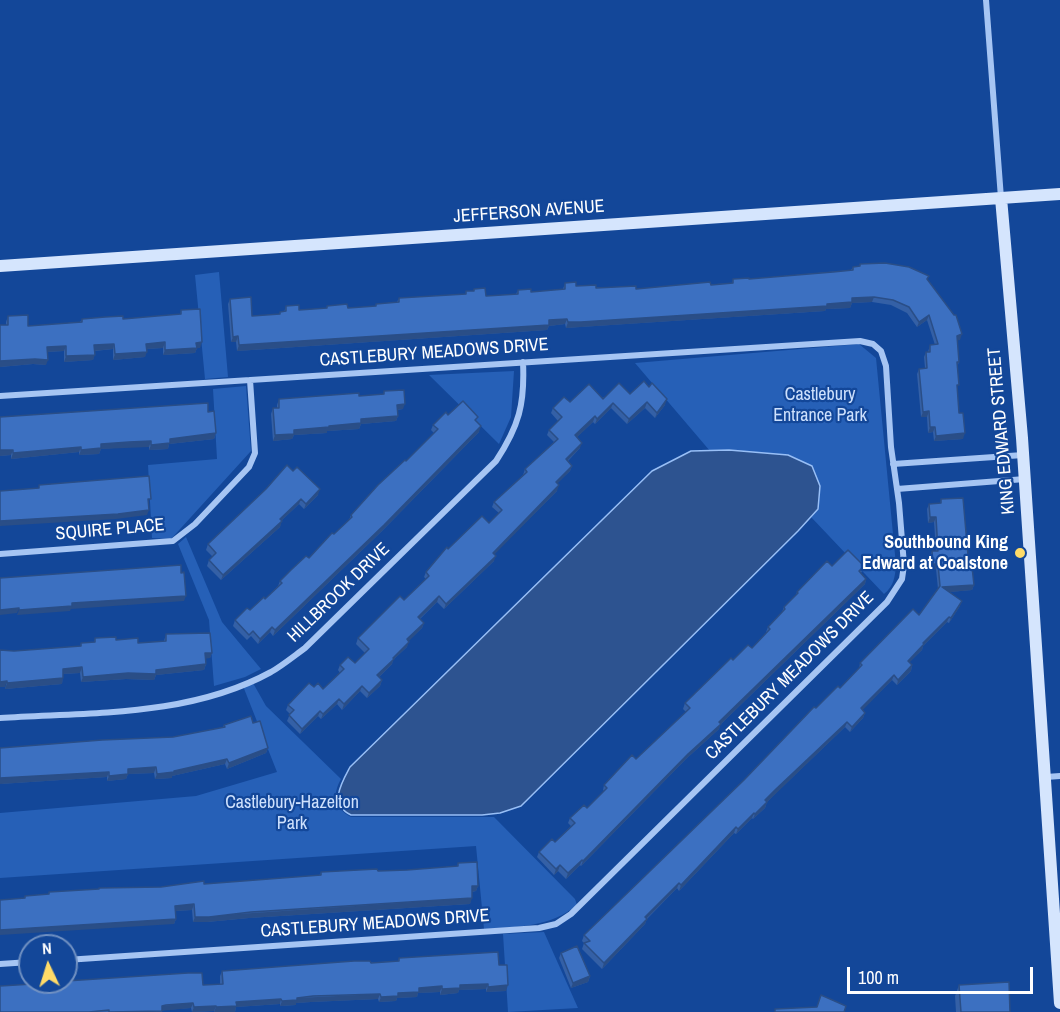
<!DOCTYPE html>
<html>
<head>
<meta charset="utf-8">
<style>
	body { margin:0 }
	#map { position:relative; width:1060px; height:1012px; overflow:hidden; background:#134799; font-family:"Archivo Narrow",sans-serif }
	canvas { display:block }
	.north { position:absolute; left:18px; top:934px; width:60px; height:60px; box-sizing:border-box; background:#134799; border:2px solid #7191c2; border-radius:50%; rotate:356deg; font-size:16px; font-weight:700; line-height:24px; text-align:center; color:#fff }
	.north::after { content:''; display:block; margin:auto; width:21px; height:27px; background:#ffdb68; clip-path:polygon(50% 0,100% 100%,50% 72%,0 100%) }
	.scale { position:absolute; left:847px; top:967px; width:186px; height:27px; box-sizing:border-box; border:3px solid #fff; border-top:0; padding-left:8px; font-size:18px; line-height:21px; white-space:nowrap; color:#fff; -webkit-text-stroke:4px #134799; paint-order:stroke }
</style>
</head>
<body>
<div id="map">
<canvas width="1060" height="1012"></canvas>
<div class="north">N</div>
<div class="scale">100 m</div>
</div>
<script>
const ctx = document.querySelector('canvas').getContext('2d');
ctx.lineJoin = 'round';
function fill(path, color) {
  ctx.fillStyle = color;
  ctx.fill(path, 'evenodd');
}
function trace(path, color, width, dash) {
  ctx.strokeStyle = color;
  ctx.lineWidth = width;
  ctx.lineCap = dash ? 'butt' : 'round';
  ctx.setLineDash(dash || []);
  ctx.stroke(path);
}
function write(font, color, halo, rows, align = 'center') {
  ctx.font = font + ' "Archivo Narrow",sans-serif';
  ctx.lineWidth = 4.5;
  ctx.setLineDash([]);
  ctx.textBaseline = 'middle';
  ctx.strokeStyle = halo;
  ctx.fillStyle = color;
  for (const [text, x, y, turn = 0] of rows) {
    ctx.save();
    ctx.translate(x, y);
    ctx.rotate((+turn || 0) * Math.PI / 180);
    ctx.textAlign = isNaN(turn) ? turn : align;
    if (halo) ctx.strokeText(text, 0, 0);
    ctx.fillText(text, 0, 0);
    ctx.restore();
  }
}
const green = new Path2D(`
	M219 272 228 377 205 379 195 275Z
	M859 344 876 358 896 565C895 577 894 586 884 594L811 517C825 501 819 485 812 466L788 455 729 450 710 451 635 363Z
	M514 371 511 417 499 444 429 375Z
	M246 386 251 451 171 539 152 538 148 465 217 459 213 389Z
	M186 537 222 622 261 669 245 677 214 686 209 620 178 544Z
	M253 683 266 706 341 779C332 795 334 808 351 817H494L575 899 577 905C551 927 517 927 484 929L476 846 0 878V813L196 796 277 772 243 686Z
	M544 932 578 1008 508 1012 503 934Z`);
const water = new Path2D(`
	M729 450 788 455 812 466 820 486 818 509 798 531 521 806 500 813 482 815H351C328 804 342 782 350 767L652 471 691 451Z`);
const street = new Path2D(`
	M986 0 1001 198
	M0 396 860 341 873 344 881 351 886 366 891 447 899 503 904 565 902 579 887 602 571 914 556 924 539 928 66 960
	M893 464 1023 455
	M897 489 1025 479
	M0 554 173 541 195 524 249 467 255 453 250 380
	M0 718C91 712 189 717 271 672 283 665 294 656 305 648L496 461C519 426 525 404 523 362
	M1046 777 1060 776
	M0 964 30 962`);
const secondary = new Path2D(`
	M1001 198 1022 438 1060 1003
	M0 266 1060 194`);
const wall = new Path2D(`
	M860 264 927 279 960 340H957L959 362 957 367V390L959 413 963 439 934 441 933 432 928 433 927 417H921L917 374 919 369 925 368 924 357 926 352H928L930 345H935L927 320 917 327 907 313 891 305 872 302 852 303 850 308 826 309 825 311 580 327 566 328 565 324 549 326 547 330 237 351 236 342H231L228 304 230 299 252 316 279 314 280 312H284L286 306 299 310 326 308 327 306 348 308 375 306 376 304 397 302 399 298 465 294 466 291H473L474 289 486 296 516 294 518 290 531 292 563 289 565 283 576 286 636 289 732 283 733 279H749L851 270 853 267H859Z
	M181 310 200 348H197L195 353 163 355V348L146 349 145 357 113 360V349L95 351 93 360 64 362V351L47 352 46 365 33 364 0 367V325H6V322L8 316 28 326 80 322 82 319H123L157 316 180 314Z
	M384 391 403 409 397 410 398 416 396 421 361 424 359 429 327 431V433L294 435 292 439 273 441 271 414 273 408H277V405L279 399 383 395Z
	M630 394 665 405 655 418 645 408 627 424 611 408 595 424 593 422 577 437 580 448 568 461 572 466 570 471 557 483V491L494 554V561L444 609 437 602 420 619 424 623 422 628 408 641 407 647 393 660 392 664 379 677 382 680 380 686 367 698 360 691 342 710 337 704 321 719 318 716 300 734 287 721 290 714 286 710 288 705 314 687 323 689 340 673 338 670 340 665 355 663 365 653 356 644 358 638 404 600 426 579 424 577 426 572 448 549 489 523 499 513 492 507 494 502 523 475 525 469 554 442 547 435 549 430 558 421 551 413 553 408 570 402Z
	M208 412 216 433 214 439 169 444 168 449 149 450V447H127L101 449 99 454 79 455V452L11 459V455L0 456V417Z
	M448 415 476 421 479 432 382 531 273 636 270 632 258 644 251 636 247 640 233 626 235 620 265 599 278 586 280 581 309 558 334 534 349 520 351 515 406 461 434 433 431 430 433 425Z
	M266 489 318 495 304 509 299 504 281 521 280 527 221 580 207 566 209 560 213 557 206 550 208 544Z
	M941 499 969 567 974 585 972 590 949 592 960 606 949 623 947 622 923 646 922 650 909 662 912 665 911 671 897 685 892 680 862 710 865 713 863 718 850 732 845 727 774 795 767 802 765 808 753 819 752 818 736 834 734 833 679 891 677 888 647 919 645 924 602 969 582 949 584 943 582 941 584 935 744 780 816 708 840 688 859 669 860 663 919 615 938 589 936 569 931 570 930 556 932 551H936L934 522 928 523 927 509 929 504 940 503Z
	M832 566 862 571 861 573 866 579 865 584 720 725 719 729 686 759 581 866 580 865 566 879 558 871 554 875 537 857 539 852 555 842 571 826 568 823 570 818 587 808 604 791 603 790 604 785 636 759 686 712 683 709 685 703 733 660 752 648 767 633 766 632 768 627 782 612 784 607 796 595 797 592Z
	M166 634 212 653 210 658H205L206 664 204 670 156 675 154 680 126 679 81 682 80 673 63 674 62 684 5 689 14 651 80 646 81 643 94 642 95 638 138 643 164 641Z
	M253 723 268 748 266 753 227 769 225 764 172 776V778L155 779 154 773 128 774 126 779 107 781V777L0 784 173 737 223 727 224 725Z
	M458 863 478 886 476 891 472 892 470 904 249 918 207 922H193L192 910 176 911V919L174 924 24 898 25 896 48 894 49 892 98 889 99 888 161 887 204 884 319 876 321 872 407 870 457 866Z
	M561 953 590 976 588 982 571 988 559 958Z
	M399 958 499 965 506 991 486 992V989L459 990 458 993 440 995V992L418 993 417 997 397 998 396 1001 379 1002 378 999 311 1002 296 1003V1005L280 1006V1004L236 1007 235 1012H214V1011L192 1012 191 1008 164 1010 162 1011V1012H0L203 985 220 984V976L222 971 398 961Z
	M959 985 1010 1012H956L955 996Z`);
const shadedWall = new Path2D(`
	M874 297 872 302 852 303 850 308 826 309 825 311 566 328 568 322 827 304 852 298Z
	M929 315 927 320 917 327 919 322Z
	M567 319 565 324 549 326 547 330 237 351 239 345Z
	M962 334 960 340 955 341 957 336Z
	M238 336 236 342H231L233 337Z
	M165 342 163 348 144 349 146 344Z
	M202 342 200 348H197L195 353 163 355 165 350 196 343Z
	M114 344 113 349 92 351 94 345Z
	M66 346 64 351 45 352 47 347Z
	M147 352 145 357 113 360 115 354Z
	M95 355 93 360 64 362 66 356Z
	M35 359 48 360 46 365 33 364 0 367V361Z
	M667 399 665 405 655 418 657 413Z
	M647 402 645 408 627 424 629 419Z
	M613 403 611 408 595 424 597 419Z
	M405 404 403 409 395 410 397 405Z
	M929 411 927 417H921L923 412Z
	M398 416 396 421 361 424 359 429 327 431V433L294 435 292 439 273 441 275 435 294 430 329 426 361 419Z
	M595 416 593 422 573 441 575 435Z
	M481 426 479 432 382 531 273 636 275 630Z
	M930 427H935L933 432 928 433Z
	M216 433 214 439 169 444 168 449 149 450 151 445 170 439Z
	M965 433 963 439 934 441 936 436Z
	M151 441 149 447 101 449 99 454 79 455 81 450 101 444Z
	M582 443 580 448 564 464 566 459Z
	M81 447 79 452 11 459 13 453Z
	M0 450H13L11 455 0 456Z
	M572 466 570 471 554 487 556 482Z
	M559 485 557 491 491 558 493 553Z
	M320 489 318 495 304 509 306 504Z
	M301 499 299 504 278 524 280 519Z
	M149 510 147 515 116 519 0 526V521Z
	M930 517H936L934 522 928 523Z
	M282 521 280 527 221 580 223 575Z
	M496 556 494 561 444 609 446 604Z
	M933 564H938L936 569 931 570Z
	M866 579 865 584 720 725 719 729 686 759 581 866 583 861 719 722Z
	M974 585 972 590 940 593 942 587Z
	M186 596 184 601 71 609 70 611 17 615 19 610 72 603Z
	M439 596 437 602 416 622 418 617Z
	M962 601 960 606 949 623 951 618Z
	M19 608 17 613 0 615V610Z
	M949 617 947 622 923 646 922 650 906 666 908 661 923 643Z
	M424 623 422 628 405 645 407 639Z
	M272 627 270 632 258 644 260 639Z
	M409 642 407 647 393 660 392 664 375 681 377 675 393 658Z
	M205 653H212L210 658 203 659Z
	M206 664 204 670 156 675 154 680 126 679 81 682 83 677Z
	M912 665 911 671 897 685 898 680Z
	M82 667 80 673 61 674 63 669Z
	M894 675 892 680 859 714 861 708Z
	M63 678 62 684 5 689 7 683Z
	M382 680 380 686 367 698 369 693Z
	M7 681 5 687H0V682Z
	M362 686 360 691 342 710 344 704Z
	M339 699 337 704 321 719 323 714Z
	M320 711 318 716 300 734 302 729Z
	M865 713 863 718 850 732 852 727Z
	M847 722 845 727 763 806 765 800 776 789Z
	M268 748 266 753 227 769 229 763Z
	M227 759 225 764 172 776V778L155 779 157 774Z
	M156 767 154 773 128 774 126 779 107 781 109 776 128 769Z
	M109 772 107 777 0 784V778Z
	M767 802 765 808 753 819 755 814Z
	M754 813 752 818 736 834 738 829Z
	M736 827 734 833 679 891 681 885Z
	M582 860 580 865 566 879 568 873Z
	M560 865 558 871 554 875 556 869Z
	M679 883 677 888 643 922 645 917Z
	M472 886H478L476 891 470 892Z
	M472 898 470 904 249 918 207 922H193L195 917Z
	M194 904 192 910 174 911 175 906Z
	M176 919 174 924 0 935V930Z
	M647 919 645 924 602 969 604 963Z
	M590 976 588 982 571 988 573 983Z
	M488 984 486 989 459 990 458 993 440 995 442 989 460 985Z
	M508 985 506 991 486 992 488 987Z
	M442 986 440 992 418 993 417 997 397 998 396 1001 379 1002 381 997 419 988Z
	M380 994 378 999 311 1002 296 1003V1005L280 1006 282 1001 297 998Z
	M281 999 280 1004 236 1007 235 1012H214L216 1007 236 1002Z
	M193 1003 191 1008 160 1011 162 1006Z
	M216 1006 214 1011 192 1012 194 1007Z`);
const building = new Path2D(`
	M885 263 909 267 929 276 927 279 954 315H956L962 334 957 336 959 362H957L959 385H957L959 413H963L965 433 936 436 935 427H930L929 411 923 412 919 369 927 368 926 352H930V345L938 344 929 315 919 322 909 307 893 300 874 297 852 298V302L827 304V306L581 322H568L567 319 549 320V325L239 345 238 336 233 337 230 299 251 297 252 316 280 314V312L286 311V306L299 305V310L327 308V306L347 304 348 308 376 306V304L399 302V298L466 294V291H474V289L485 288 486 296 518 294V290L531 289V292L565 289V283L576 282V286L596 285V288L636 286V289L710 282 711 285 733 283V279L749 278V279L833 272 853 270V267L860 266V264Z
	M200 309 202 342 196 343 197 348 165 350V342L146 344 147 352 115 354 114 344 94 345 95 355 66 356V346L47 347 48 360 35 359 0 361V325H8V316L28 315V326L82 322V319L105 317 123 316V319L157 316 181 314V310Z
	M644 381 649 387 652 383 667 399 657 413 647 402 629 419 613 403 597 419 595 416 575 435 582 443 566 459 572 466 556 482 559 485 493 553 496 556 446 604 439 596 418 617 424 623 407 639 409 642 393 658 394 659 377 675 382 680 369 693 362 686 344 704 339 699 323 714 320 711 302 729 289 715 294 710 288 705 309 683 314 687 318 683 323 689 344 669 340 665 348 657 355 663 369 649 358 638 400 596 404 600 429 576 426 572 447 547 448 549 482 516 489 523 502 510 494 502 527 472 525 469 558 439 549 430 562 417 553 408 564 397 570 402 589 384 603 399 619 383 630 394Z
	M404 390 405 404 397 405 398 416 361 419V423L329 426V427L294 430V434L275 435 273 408H279V399L359 393V396L384 394V391Z
	M463 401 478 417 475 420 481 426 384 525 275 630 272 627 260 639 253 631 249 635 235 620 247 608 250 610 264 597 265 599 282 583 280 581 291 570 306 556 309 558 332 533 334 534 352 517 351 515 378 485 405 460 406 461 438 429 433 425 446 412 448 415Z
	M208 403V412L214 411 216 433 170 439V443L151 445V441L129 442 101 444V448L81 450V447L13 453V450H0V417Z
	M287 465 293 471 297 467 320 489 306 504 301 499 280 519 282 521 223 575 209 560 216 553 208 544 266 489Z
	M149 476 151 499H148L149 510 118 514 0 521V491L39 488V485Z
	M963 498 969 567H972L974 585 942 587 962 601 951 618 949 617 923 643 924 644 908 661 912 665 898 680 894 675 861 708 865 713 852 727 847 722 776 789 765 800 767 802 755 814 754 813 738 829 736 827 681 885 679 883 645 917 647 919 604 963 584 943 590 941 584 935 744 780 814 707 816 708 838 686 840 688 862 665 860 663 913 609 919 615 940 586 938 564H933L932 551H938L936 517H930L929 504 941 503V499Z
	M848 550 864 566 859 571 866 579 719 722 721 724 688 754 583 861 582 860 568 873 560 865 556 869 539 852 552 839 555 842 575 823 570 818 584 805 587 808 607 788 604 785 632 755 636 759 690 708 685 703 731 658 733 660 748 645 752 648 770 629 768 627 785 609 784 607 798 593 797 592 827 561 832 566Z
	M181 565V573L184 572 186 596 72 603V606L19 610V608L0 610V578Z
	M210 633 212 653H205L206 664 156 670V674L128 673 83 677 82 667 63 669V678L7 683V681L0 682V650L14 651 81 646V643L95 642V638L116 637V640L138 638V643L166 641V634Z
	M251 716 253 723 260 721 268 748 229 763 227 759 174 771V772L157 774 156 767 128 769V774L109 776V772L0 778V748L102 740 173 737 225 727 224 725Z
	M477 862 478 886H472V898L251 912 209 917H195L194 904 175 906 176 919 0 930V900L25 898V896L49 894V892L99 889V888L161 887 204 881V884L321 875V872L377 869 378 871 407 870 458 866V863Z
	M577 946 590 976 573 983 561 953Z
	M498 952 499 965H507L508 985 488 987V984L460 985V988L442 989V986L419 988V992L398 993V996L381 997 380 994 313 996 297 998V1000L282 1001 281 999 236 1002 237 1006 216 1007V1006L194 1007 193 1003 166 1005 162 1006V1011L109 1012V1010L89 1012H0V986L66 982V981L188 973H202L203 985 223 984 222 971 354 961H370L371 963 399 961V958Z
	M1009 982 1010 1012H961L959 985Z
	M821 995 846 1006 844 1012H775V1009L817 1007Z`);
const markers = [
	[1020,553,6,"#ffdb68"]
];
const streetNames = [
	["JEFFERSON AVENUE",529,212,-4],
	["CASTLEBURY MEADOWS DRIVE",434,353,-4],
	["KING EDWARD STREET",1002,431,-95],
	["SQUIRE PLACE",110,530,-5],
	["HILLBROOK DRIVE",339,593,-44],
	["CASTLEBURY MEADOWS DRIVE",790,676,-45],
	["CASTLEBURY MEADOWS DRIVE",375,924,-4]
];
const parkNames = [
	["Castlebury",820,395],
	["Entrance Park",820,416],
	["Castlebury-Hazelton",292,803],
	["Park",292,824]
];
const poiNames = [
	["Southbound King",1008,543],
	["Edward at Coalstone",1008,564]
];
fill(green, '#2660b7');
fill(water, '#2d5390');
trace(water, '#98bff6', 1.5);
trace(street, '#a6c5f3', 6);
trace(secondary, '#d5e5fd', 12);
fill(wall, '#3460a6');
fill(shadedWall, '#2a4e87');
fill(building, '#3c70c1');
trace(building, '#2a4e87', 1.5);
for (const [x, y, r, color] of markers) {
  const dot = new Path2D();
  dot.arc(x, y, r, 0, 2 * Math.PI);
  ctx.fillStyle = color;
  ctx.fill(dot);
  trace(dot, '#134799', 2);
}
write('18px', '#fff', '#134799', streetNames);
write('18px', '#cee1fd', '#134799', parkNames);
write('bold 18px', '#fff', '#134799', poiNames, 'right');
</script>
</body>
</html>
